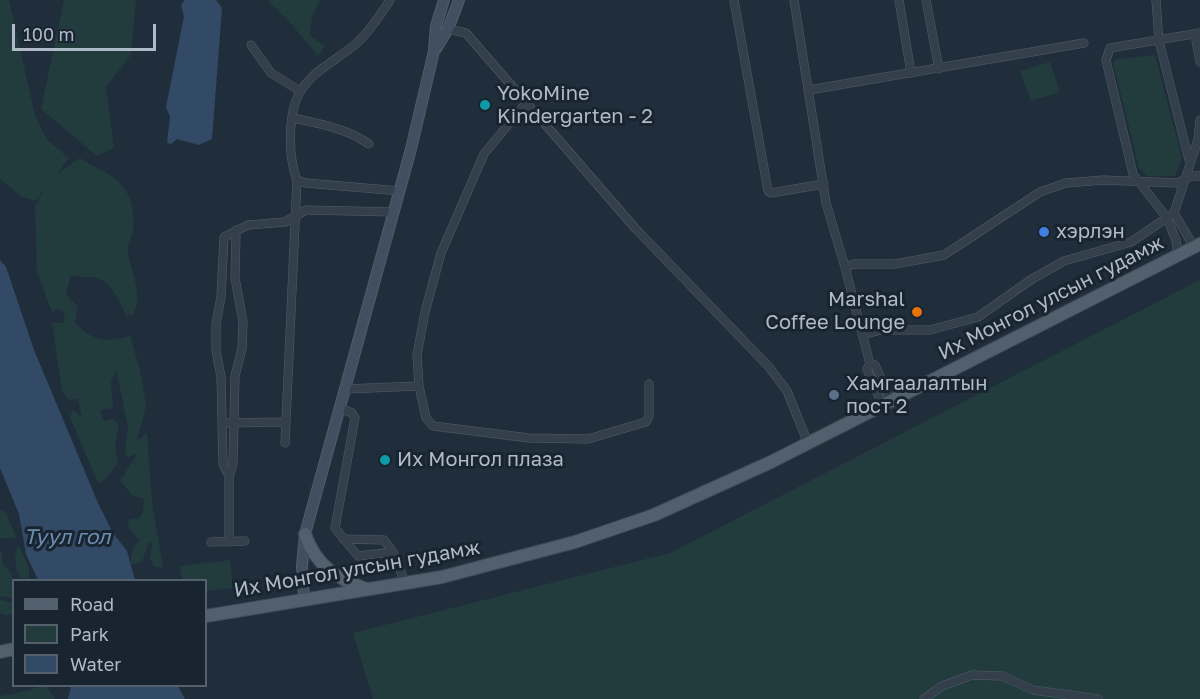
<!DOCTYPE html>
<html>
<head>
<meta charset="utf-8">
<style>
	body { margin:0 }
	#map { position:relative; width:1200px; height:699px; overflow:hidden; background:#202e3c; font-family:"Golos Text",sans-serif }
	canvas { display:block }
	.legend { position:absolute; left:12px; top:579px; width:195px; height:108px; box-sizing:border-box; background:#192431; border:2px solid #55606d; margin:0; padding:8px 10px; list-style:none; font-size:18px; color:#afbac8 }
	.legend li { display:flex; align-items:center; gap:12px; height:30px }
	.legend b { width:30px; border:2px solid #55606d }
	.scale { position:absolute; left:12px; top:24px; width:144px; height:27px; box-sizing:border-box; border:3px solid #afbac8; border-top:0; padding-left:8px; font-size:18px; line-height:21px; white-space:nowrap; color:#afbac8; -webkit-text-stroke:4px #192431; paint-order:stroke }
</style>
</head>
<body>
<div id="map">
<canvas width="1200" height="699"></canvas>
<ul class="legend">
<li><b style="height:8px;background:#525f6d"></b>Road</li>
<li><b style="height:16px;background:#223c3d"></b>Park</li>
<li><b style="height:16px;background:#324a65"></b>Water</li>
</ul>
<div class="scale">100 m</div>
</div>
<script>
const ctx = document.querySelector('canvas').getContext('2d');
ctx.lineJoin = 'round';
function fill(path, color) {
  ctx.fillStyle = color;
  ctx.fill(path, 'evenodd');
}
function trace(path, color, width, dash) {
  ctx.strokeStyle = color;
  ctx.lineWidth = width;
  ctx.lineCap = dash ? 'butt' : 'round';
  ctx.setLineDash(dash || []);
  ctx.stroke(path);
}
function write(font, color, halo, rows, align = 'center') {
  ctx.font = font + ' "Golos Text",sans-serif';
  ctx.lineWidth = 6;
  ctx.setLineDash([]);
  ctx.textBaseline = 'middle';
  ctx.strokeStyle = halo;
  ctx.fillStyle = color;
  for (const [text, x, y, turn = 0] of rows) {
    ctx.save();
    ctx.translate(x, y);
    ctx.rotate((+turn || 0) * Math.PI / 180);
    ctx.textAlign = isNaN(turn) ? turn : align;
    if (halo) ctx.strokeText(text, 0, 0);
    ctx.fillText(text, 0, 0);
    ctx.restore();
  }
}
const green = new Path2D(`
	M0 0H9L35 116 47 140 69 158 57 174 80 158C98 171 116 172 127 193 132 203 135 219 133 230 132 237 127 243 128 252 131 273 144 294 133 315L126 316C120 301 110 277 91 277 83 277 79 277 71 275L66 294 78 307 75 323C92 341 107 343 130 336L140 370 146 406 137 441 147 433 152 503 163 567H154L150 558 152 544 149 541 142 562 130 565 133 547 139 541 128 527 129 520 139 518 143 512 144 499 132 495 120 481 138 453 129 457 125 455 128 426 116 369 111 382 113 408 100 410 104 421 113 419 119 424 115 445 118 463 105 480 98 483 70 417 73 410 82 418 78 399 69 400 62 391 52 323H63L65 313 58 309 52 312 37 272 35 206 45 189 35 201 22 197 0 179Z
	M64 0H136L131 55 106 87 114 148 97 156 41 109Z
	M267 0H320L312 16 310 36 325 46 318 56 289 21Z
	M1155 55 1182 158 1175 176H1147L1139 168 1113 63 1116 59Z
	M1050 62 1060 92 1031 101 1020 71Z
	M1200 280V699H373L353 633 670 553Z
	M0 509 7 514 16 538H0Z
	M18 544 29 568V580H22C14 570 14 556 18 544Z
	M0 551 2 552V564L12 574 13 598 0 596Z
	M230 560 233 588 206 591V580H182L180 566Z
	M0 600 13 603V613L7 615 0 613Z
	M38 687H47L55 699H0V696C9 695 29 691 38 687Z`);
const water = new Path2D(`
	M185 0H216L222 8 212 139 199 145 177 139 171 144 167 143 170 117 166 107 184 16 181 5Z
	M0 260 6 267 34 350 98 503 113 533 127 551 135 580H38L26 554 19 514 0 468Z
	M71 686H178L185 699H68Z`);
const street = new Path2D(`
	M734 0 768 191 771 193 824 184
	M794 0 826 203 845 267 854 264H895L944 255 1040 192 1066 183 1103 180 1178 183 1190 176H1200
	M899 0 911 73
	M926 0 939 69
	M1156 0 1159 41 1189 160
	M448 29 466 33 635 228 769 367 787 391 808 443
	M1195 34 1200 62
	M251 45 271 73 300 91
	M809 90 1084 43
	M293 118C320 124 346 128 369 144
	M297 180 306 183 400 191
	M1174 213 1194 247
	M1178 256 1176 240 1167 218 1133 174 1106 60 1110 48 1200 33
	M845 267 870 364 867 369 882 404
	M862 335 881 330H930L978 317 1032 279 1064 261 1131 242 1174 213 1198 140 1200 120
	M870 364 875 365 890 400
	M419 386 426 418 433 426 529 438 588 439 646 422 649 416V384
	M345 389 419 386 417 355 425 312 441 253 484 154 526 103
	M340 408 352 413 355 418 335 528 358 556 393 552 406 585
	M222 423 285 422
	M285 443 297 180C288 157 287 110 302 89 316 68 341 58 359 41 370 30 381 14 390 0
	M229 476 223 464 221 377 216 350V324L221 297 224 237 248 225 285 222 306 210 394 212
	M343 539 384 540 393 552
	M211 542 245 541
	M229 542V476L233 464 235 376 242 349 243 322 235 278 236 230
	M924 699 942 686 972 675 1002 676 1033 690 1098 699`);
const secondary = new Path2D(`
	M436 49 448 29 459 0
	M304 600 302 566 305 534 411 149 434 51 436 26 444 0`);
const primary = new Path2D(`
	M305 534C316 566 336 578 366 589
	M206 616 442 577 575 542 654 515 771 462 1200 244
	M0 652 14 649`);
const markers = [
	[485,105,6,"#0f9aa8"],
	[1044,232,6,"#3f7fe0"],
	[917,312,6,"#e8710a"],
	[834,395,6,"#5c6f8a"],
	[385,460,6,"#0f9aa8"]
];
const poiNames = [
	["YokoMine",497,94],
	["Kindergarten - 2",497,117],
	["хэрлэн",1056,232],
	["Marshal",905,300,"right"],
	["Coffee Lounge",905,323,"right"],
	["Хамгаалалтын",846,384],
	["пост 2",846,407],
	["Их Монгол плаза",397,460]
];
const streetNames = [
	["Их Монгол улсын гудамж",1051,298,-27],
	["Их Монгол улсын гудамж",357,569,-10]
];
const waterNames = [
	["Туул гол",67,537]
];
fill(green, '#223c3d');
fill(water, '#324a65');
trace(street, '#525d6a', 9);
trace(secondary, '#525d6a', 12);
trace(primary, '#404b58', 14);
trace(street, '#343f4c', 8);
trace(secondary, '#414f60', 10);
trace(primary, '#525f6d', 12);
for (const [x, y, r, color] of markers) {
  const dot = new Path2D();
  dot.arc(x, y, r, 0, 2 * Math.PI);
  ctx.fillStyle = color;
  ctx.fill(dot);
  trace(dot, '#192431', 2);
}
write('20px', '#afbac8', '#192431', poiNames, 'left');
write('20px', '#afbac8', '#192431', streetNames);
write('italic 21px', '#6c8daf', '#192431', waterNames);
</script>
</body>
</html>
